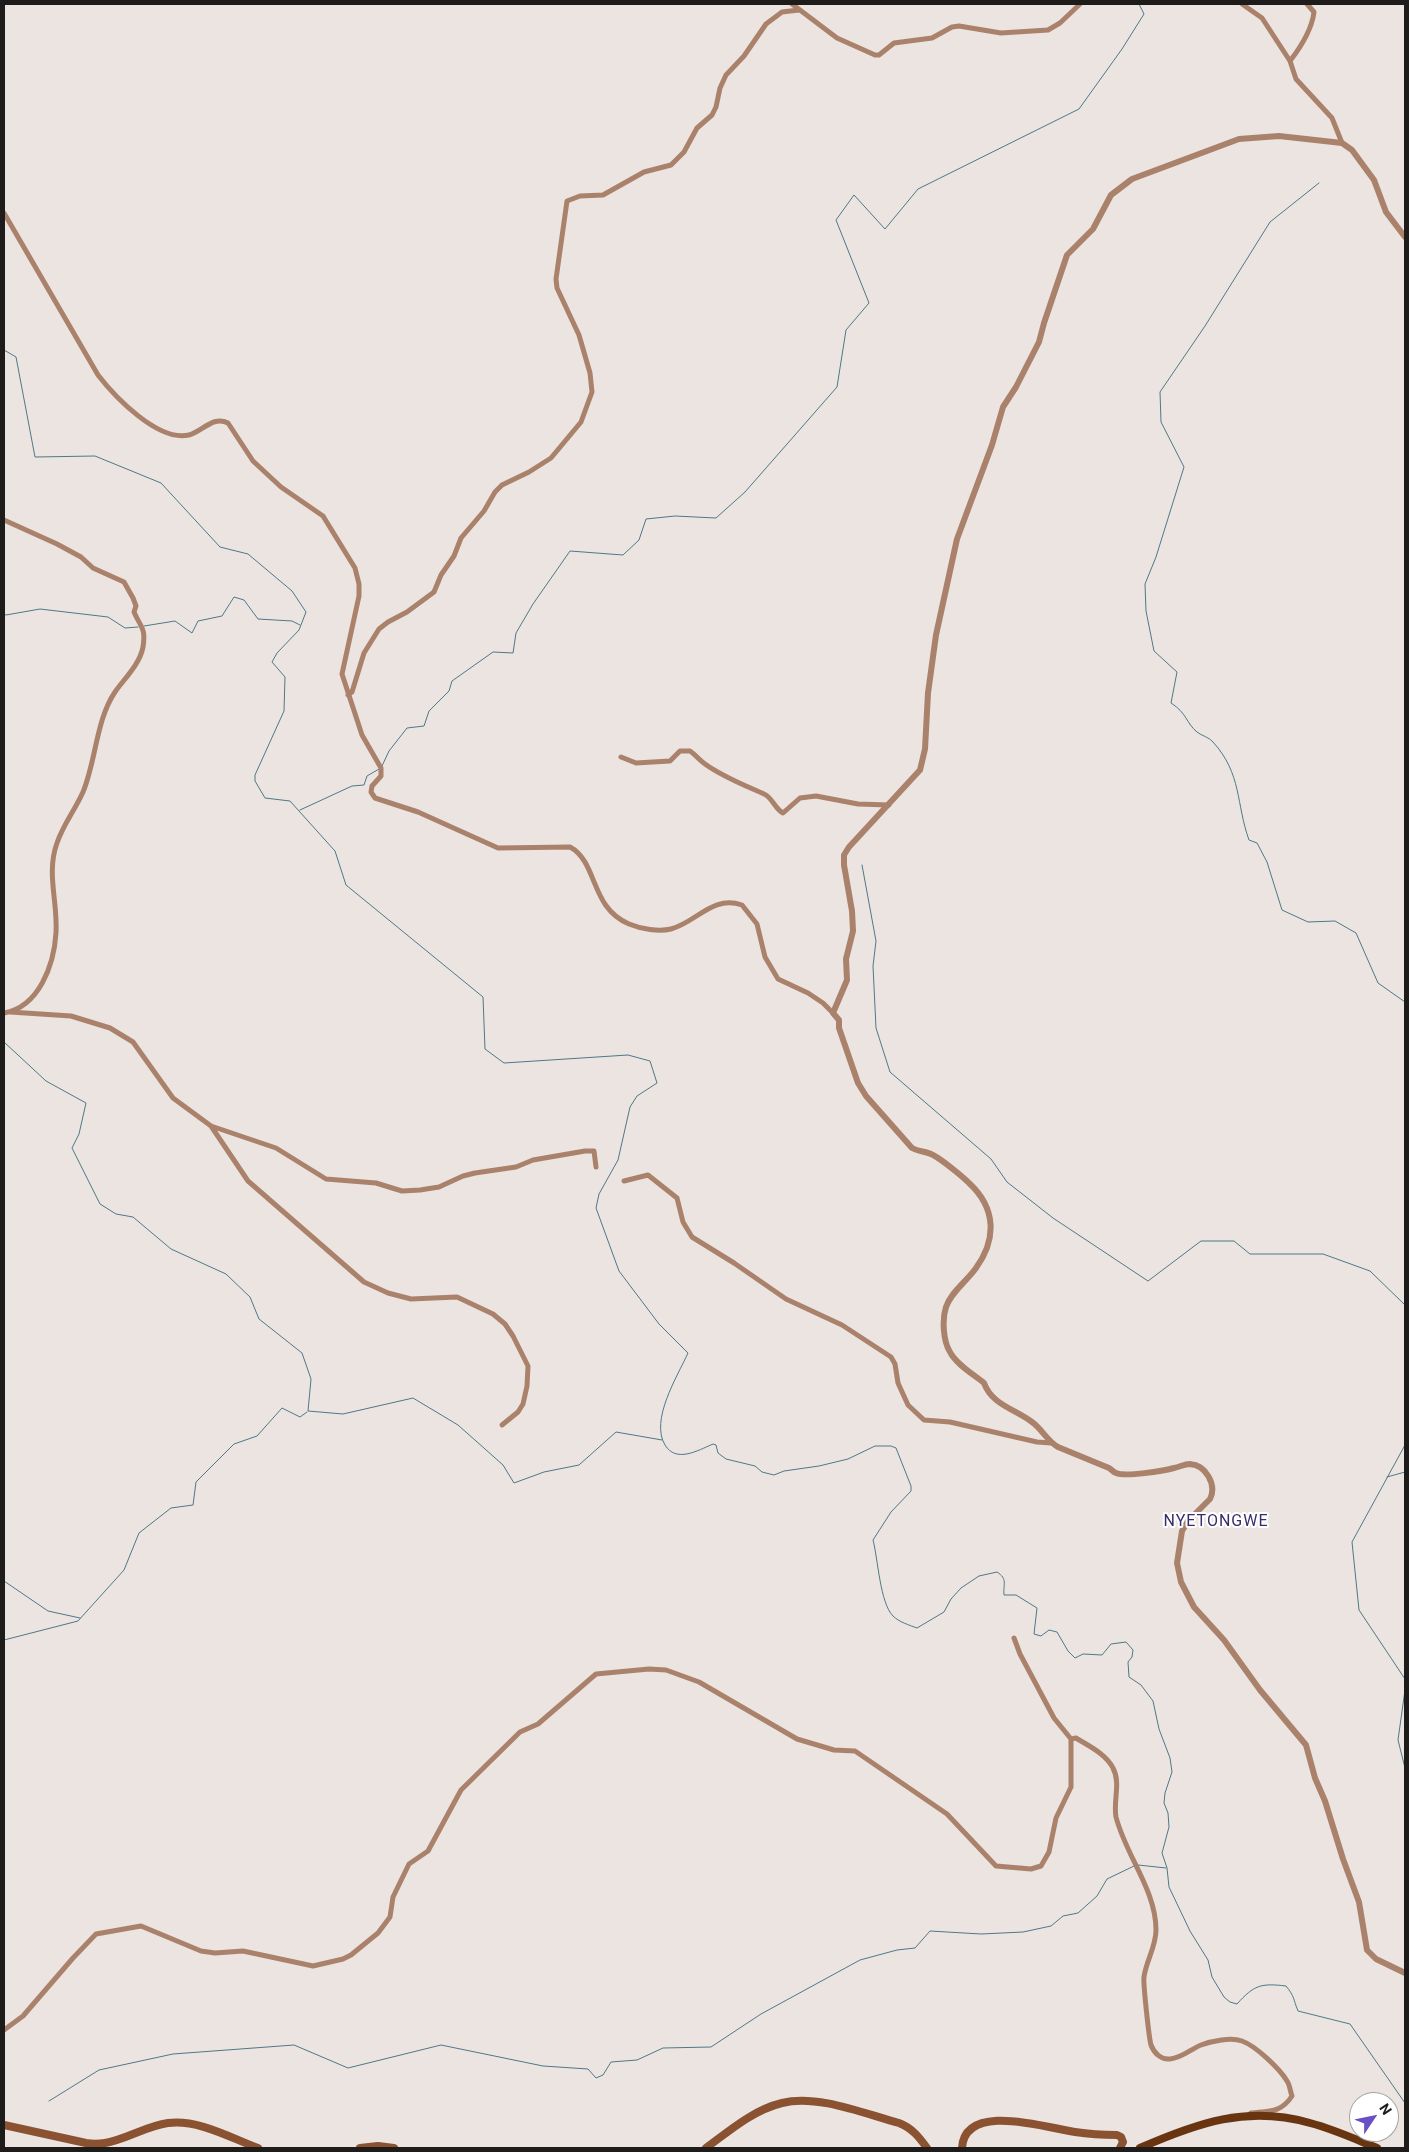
<!DOCTYPE html>
<html>
<head>
<meta charset="utf-8">
<style>
	body { margin:0 }
	#map { position:relative; width:1409px; height:2152px; overflow:hidden; background:#ebe4e0; font-family:Roboto,sans-serif }
	canvas { display:block }
	.frame { position:absolute; inset:0; border:5px solid #1e1c1b; pointer-events:none }
	.north { position:absolute; left:1349px; top:2092px; width:50px; height:50px; box-sizing:border-box; background:#fff; border:1px solid #a5a4a4; border-radius:50%; rotate:56deg; font-size:14px; font-weight:700; line-height:20px; text-align:center; color:#1e1c1b }
	.north::after { content:''; display:block; margin:auto; width:18px; height:22px; background:#694fc8; clip-path:polygon(50% 0,100% 100%,50% 72%,0 100%) }
</style>
</head>
<body>
<div id="map">
<canvas width="1409" height="2152"></canvas>
<div class="frame"></div>
<div class="north">N</div>
</div>
<script>
const ctx = document.querySelector('canvas').getContext('2d');
ctx.lineJoin = 'round';
function trace(path, color, width, dash) {
  ctx.strokeStyle = color;
  ctx.lineWidth = width;
  ctx.lineCap = dash ? 'butt' : 'round';
  ctx.setLineDash(dash || []);
  ctx.stroke(path);
}
function write(font, color, halo, rows, align = 'center') {
  ctx.font = font + ' Roboto,sans-serif';
  ctx.lineWidth = 4;
  ctx.setLineDash([]);
  ctx.textBaseline = 'middle';
  ctx.strokeStyle = halo;
  ctx.fillStyle = color;
  for (const [text, x, y, turn = 0] of rows) {
    ctx.save();
    ctx.translate(x, y);
    ctx.rotate((+turn || 0) * Math.PI / 180);
    ctx.textAlign = isNaN(turn) ? turn : align;
    if (halo) ctx.strokeText(text, 0, 0);
    ctx.fillText(text, 0, 0);
    ctx.restore();
  }
}
const stream = new Path2D(`
	M1319 183 1270 222 1205 326 1160 392 1161 422 1184 467 1156 557 1145 584 1146 611 1154 651 1177 672 1171 703C1187 713 1186 723 1197 732 1202 736 1209 737 1213 742 1242 774 1236 804 1249 840L1257 843 1267 862 1282 910 1308 922 1335 921 1356 933 1378 983 1405 1002
	M4 350 16 357 35 457 95 456 161 483 220 547 248 554 292 591 306 612 299 630 277 653 272 662 285 677 284 711 255 775V781L265 798 290 801 335 851 346 885 483 997 485 1049 504 1063 628 1055 650 1061 657 1083 637 1096 630 1107 618 1160 599 1194 596 1208 619 1271 659 1324 688 1353C677 1377 650 1420 665 1445 676 1463 697 1451 713 1444L716 1445 718 1453 726 1459 755 1466 762 1472 774 1475 784 1471 819 1466 848 1459 875 1446H891L896 1448 911 1486V1491L891 1512 873 1540C878 1559 880 1603 893 1616 899 1622 909 1625 917 1628L944 1612 951 1599 961 1588 979 1576 997 1572C1008 1579 1003 1584 1004 1595H1016L1037 1608 1034 1634 1041 1636 1049 1630 1057 1632 1068 1651 1075 1658 1083 1654 1102 1655 1111 1644 1126 1642 1133 1650 1132 1657 1128 1662 1129 1677 1141 1685 1153 1701 1159 1729 1170 1758 1172 1772 1165 1793 1164 1803 1168 1813 1169 1827 1162 1853 1167 1868 1169 1887 1190 1931 1208 1960 1212 1977 1224 1997 1230 2002 1237 2004C1254 1985 1261 1983 1286 1986 1295 1997 1293 1999 1298 2011L1350 2024 1405 2103
	M4 614 6 615 40 609 108 617 125 628 138 627
	M144 626 175 621 192 633 198 621 222 616 234 597 244 600 258 619 292 621 300 625
	M382 766 389 751 407 728 424 726 429 711 449 691 452 681 493 652 513 653 516 633 533 604 570 551 623 555 639 540 646 519 675 516 716 518 745 492 837 387 846 330 869 303 836 220 854 195 885 229 918 189 1079 109 1122 49 1144 14 1139 4
	M300 810 352 786 364 785 367 776 379 769
	M862 865 876 941 873 966 876 1028 890 1072 991 1159 1007 1182 1053 1218 1148 1281 1201 1241H1234L1250 1254H1323L1370 1271 1405 1305
	M4 1042 46 1081 86 1103 79 1134 72 1148 100 1204 116 1214 133 1217 171 1249 226 1274 250 1297 259 1319 302 1353 311 1379 308 1411 343 1414 413 1398 458 1425 503 1465 514 1483 544 1472 579 1465 616 1432 662 1440
	M1405 1445 1352 1542 1359 1610 1405 1679
	M1387 1477 1405 1472
	M4 1581 48 1611 80 1618
	M4 1640 78 1621 124 1570 139 1533 171 1508 193 1505 196 1482 234 1444 257 1436 282 1408 300 1417 307 1412
	M1405 1690 1398 1740 1405 1768
	M1138 1865 1166 1868
	M49 2101 99 2070 173 2054 294 2045 348 2068 441 2045 543 2066 588 2069 596 2078 603 2075 611 2062 637 2060 663 2048 711 2047 761 2014 860 1960 897 1950 915 1948 930 1931 981 1934 1023 1932 1051 1926 1063 1916 1078 1913 1097 1896 1107 1879 1134 1866`);
const minor = new Path2D(`
	M792 4 837 38 875 55H879L894 43 932 38 952 27 959 26 1001 33 1048 30 1060 23 1080 4
	M1242 4 1262 18 1290 61
	M1307 4 1314 12C1312 29 1300 48 1290 61L1296 79 1332 118 1342 143
	M4 213 98 375C115 397 158 442 189 435 202 432 213 415 228 423L253 461 281 487 323 516 355 568 359 584V596L342 674 362 735 381 768V776L372 786 371 792 375 798 418 812 498 848 570 847C598 862 590 908 629 924 641 929 659 932 671 929 697 922 712 895 742 905L757 924 765 957 778 979 808 993 823 1003 833 1013
	M4 520 57 544 81 557 93 568 124 582 133 598 136 606 134 612C141 628 146 628 143 647 140 664 124 679 115 692 96 720 96 761 83 792 75 810 63 825 57 843 46 873 58 902 56 933 54 965 39 1007 4 1013
	M348 695 352 692 364 653 379 629 388 622 407 612 434 592 441 575 454 556 461 538 484 511 495 492 502 485 529 472 551 458 581 422 592 392 590 373 579 335 557 288 556 279 567 201 580 196 603 195 644 172 671 165 684 152 697 128 712 115 716 107 720 88 726 75 744 56 766 24 782 12 799 10
	M621 757 636 763 670 761 680 751H690C696 755 699 760 705 764 723 777 744 785 764 794 772 797 775 809 783 813L800 798 816 796 858 804 889 805
	M10 1012 71 1016 110 1028 133 1042 173 1098 211 1126 276 1148 326 1179 376 1183 402 1191 420 1190 439 1187 463 1176 475 1173 516 1167 533 1160 585 1151H594L596 1167
	M211 1126 248 1181 364 1282 388 1293 411 1299 457 1297 493 1314 505 1324 513 1336 528 1366 527 1386 523 1404 518 1412 502 1425
	M624 1181 648 1175 677 1198 683 1222 692 1237 734 1263 786 1299 842 1325 891 1357 895 1364 898 1383 908 1405 924 1420 950 1422 1037 1442 1051 1443
	M1071 1739 1076 1738C1089 1746 1106 1754 1113 1768 1121 1783 1113 1801 1116 1817 1126 1856 1156 1890 1156 1930 1156 1947 1146 1961 1144 1977 1143 1983 1149 2038 1151 2045 1154 2053 1161 2060 1170 2059 1182 2058 1191 2049 1201 2045 1212 2041 1231 2037 1242 2041 1256 2046 1280 2069 1287 2081 1290 2085 1290 2091 1292 2096 1281 2113 1269 2111 1251 2113
	M4 2030 23 2016 73 1958 96 1934 141 1926 201 1951 215 1953 243 1951 313 1966 343 1959 351 1955 378 1933 390 1917 393 1897 409 1864 428 1851 461 1790 520 1732 538 1724 596 1674 649 1669 666 1670 699 1682 797 1739 834 1750 855 1751 947 1814 996 1866 1031 1869 1041 1866 1049 1852 1056 1818 1071 1787V1739L1054 1718 1020 1654 1014 1638`);
const tertiary = new Path2D(`
	M1405 237 1386 212 1374 180 1352 150 1342 143 1279 136 1239 139 1132 179 1111 195 1093 229 1067 255 1044 323 1039 342 1016 387 1003 407 992 445 957 539 936 635 928 693 925 749 920 770 849 847 844 855V865L852 911 853 931 846 959 847 980 833 1013 839 1020V1028L858 1083 866 1096 912 1148C919 1152 926 1151 933 1155 941 1159 962 1176 969 1183 996 1208 997 1239 976 1268 967 1281 951 1292 946 1307 942 1319 943 1341 950 1352 956 1364 973 1374 984 1383 992 1405 1015 1409 1032 1422 1042 1429 1047 1441 1058 1447L1109 1468C1112 1470 1113 1472 1116 1473 1126 1477 1163 1471 1174 1468 1180 1467 1184 1464 1190 1464 1206 1465 1217 1485 1210 1499L1188 1521 1182 1531 1177 1563 1181 1582 1194 1607 1224 1640 1260 1690 1306 1745 1315 1778 1325 1801 1343 1859 1359 1902 1367 1950 1376 1959 1405 1973`);
const secondary = new Path2D(`
	M4 2125 86 2143C92 2144 99 2144 105 2143 127 2139 146 2126 168 2123 198 2119 231 2138 258 2148
	M360 2148 378 2146 394 2148
	M706 2148C729 2131 753 2110 782 2103 817 2094 865 2114 899 2123 912 2128 919 2137 927 2148
	M962 2148C965 2101 1047 2128 1075 2132 1088 2134 1103 2135 1117 2135L1121 2137 1123 2142 1120 2148`);
const primary = new Path2D(`
	M1140 2148C1197 2123 1247 2105 1310 2123 1333 2129 1355 2139 1377 2148`);
const quarterNames = [
	["NYETONGWE",1216,1522]
];
trace(stream, '#4e7887', 1);
trace(minor, '#aa826c', 5);
trace(tertiary, '#aa826c', 6);
trace(secondary, '#8a5230', 8);
trace(primary, '#693410', 8);
ctx.letterSpacing = '1px';
write('16px', '#382d69', '#fff', quarterNames);
ctx.letterSpacing = '0px';
</script>
</body>
</html>
